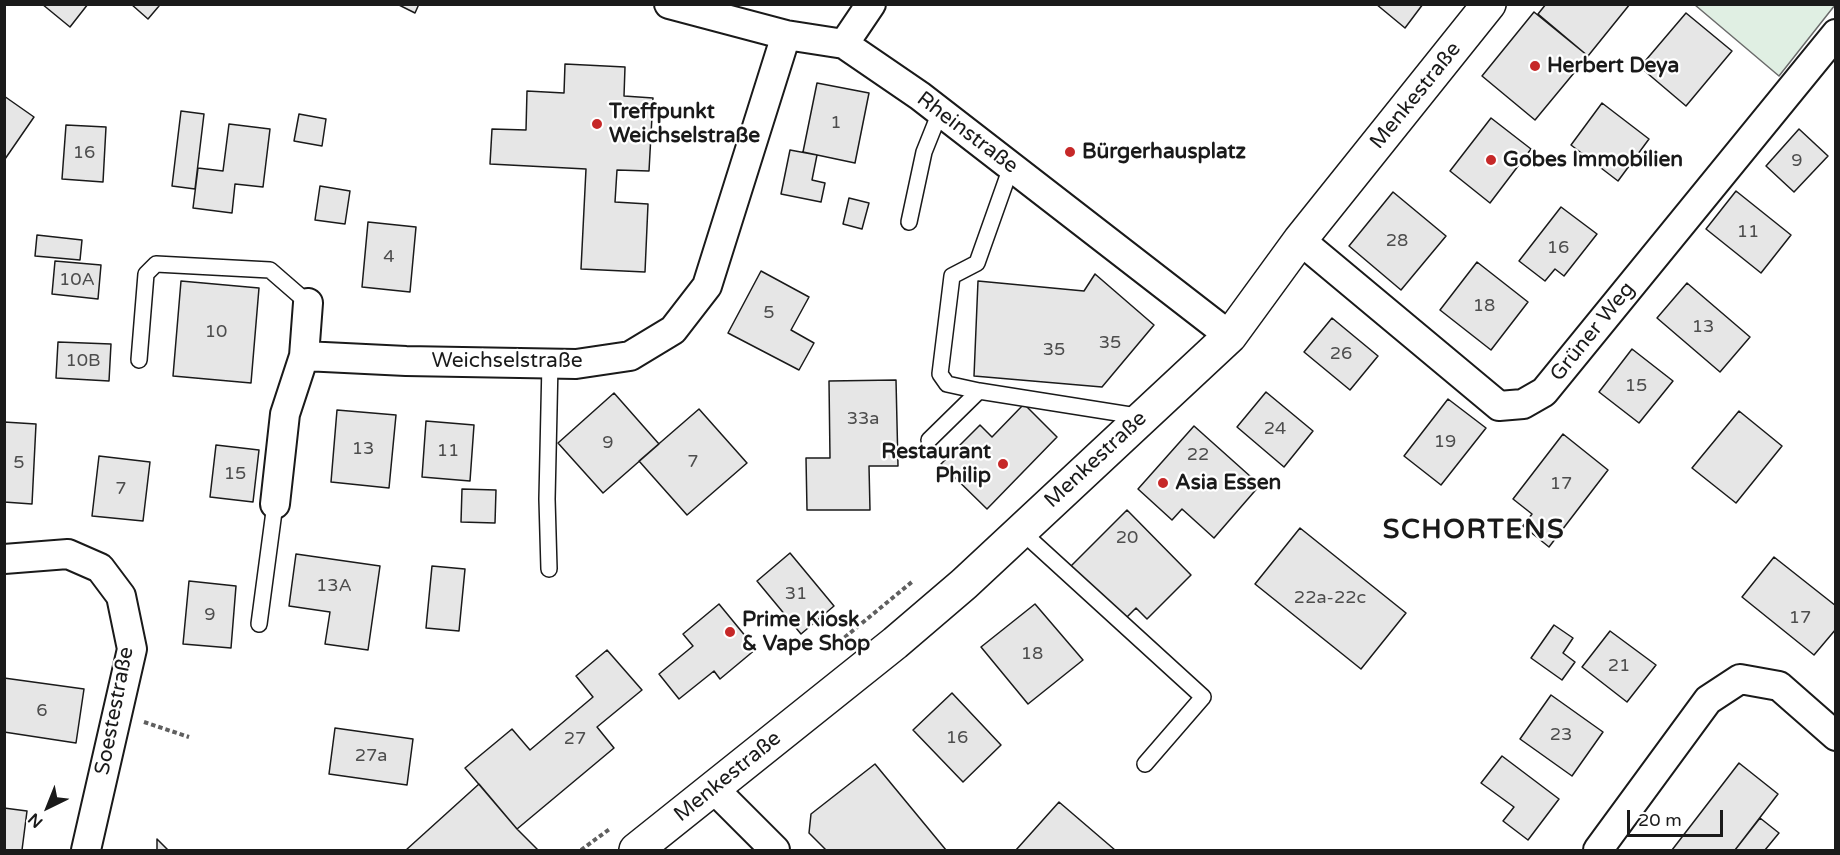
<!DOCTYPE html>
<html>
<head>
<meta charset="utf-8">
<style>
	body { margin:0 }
	#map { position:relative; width:1840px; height:855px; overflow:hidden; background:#fff; font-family:"Varela Round",sans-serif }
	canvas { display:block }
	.frame { position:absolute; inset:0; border:6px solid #1a1a1a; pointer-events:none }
	.north { position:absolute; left:18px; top:777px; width:60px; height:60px; -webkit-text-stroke:4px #fff; paint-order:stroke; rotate:223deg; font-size:16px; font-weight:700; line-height:24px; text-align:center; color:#1a1a1a }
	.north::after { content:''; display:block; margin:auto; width:21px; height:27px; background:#1a1a1a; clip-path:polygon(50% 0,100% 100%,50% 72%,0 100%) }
	.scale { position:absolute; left:1627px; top:810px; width:96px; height:27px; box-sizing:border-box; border:3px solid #1a1a1a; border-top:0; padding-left:8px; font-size:18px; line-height:21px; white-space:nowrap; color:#1a1a1a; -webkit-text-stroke:4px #fff; paint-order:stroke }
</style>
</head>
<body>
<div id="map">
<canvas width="1840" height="855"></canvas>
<div class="frame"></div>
<div class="north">N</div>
<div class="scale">20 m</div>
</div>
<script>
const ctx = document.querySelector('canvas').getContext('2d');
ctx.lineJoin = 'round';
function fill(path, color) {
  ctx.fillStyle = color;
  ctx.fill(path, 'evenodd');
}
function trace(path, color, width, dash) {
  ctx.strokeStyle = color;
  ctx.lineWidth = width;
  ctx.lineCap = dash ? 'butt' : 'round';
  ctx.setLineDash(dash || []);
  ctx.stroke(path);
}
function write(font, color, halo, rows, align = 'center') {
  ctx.font = font + ' "Varela Round",sans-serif';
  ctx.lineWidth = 4.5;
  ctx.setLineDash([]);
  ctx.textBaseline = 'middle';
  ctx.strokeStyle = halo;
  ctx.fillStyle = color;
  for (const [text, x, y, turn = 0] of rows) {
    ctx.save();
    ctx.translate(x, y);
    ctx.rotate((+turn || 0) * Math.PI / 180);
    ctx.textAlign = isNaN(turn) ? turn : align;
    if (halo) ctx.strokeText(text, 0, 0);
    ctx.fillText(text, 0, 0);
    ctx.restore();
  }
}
const green = new Path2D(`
	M1695 5H1835L1779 76Z`);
const building = new Path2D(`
	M42 4H88L70 27Z
	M131 4H157L159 6 148 19Z
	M397 4H419L415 13Z
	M1376 4H1423L1405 28Z
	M1546 4H1630L1588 56 1538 14Z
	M1534 12 1588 56 1535 120 1482 76Z
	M1686 13 1732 51 1686 106 1640 67Z
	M565 64 625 67 624 96 653 98 649 171 617 170 615 202 648 204 645 272 581 269 586 169 490 164 492 129 526 130 527 91 564 93Z
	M817 83 869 93 855 163 803 152Z
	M4 96 34 117 5 159H4Z
	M1602 103 1649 139 1618 181 1571 145Z
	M181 111 204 114 195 189 172 186Z
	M299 114 326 119 322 146 294 141Z
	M1491 118 1531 149 1490 203 1450 171Z
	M229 124 270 129 263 187 235 184 232 213 193 208 198 168 223 171Z
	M66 125 106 127 103 182 62 179Z
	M1799 129 1828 156 1794 192 1766 166Z
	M790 150 817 155 812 180 825 183 821 202 781 194Z
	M320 186 350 191 345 224 315 220Z
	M1736 191 1791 235 1761 273 1706 229Z
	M1393 192 1446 236 1401 290 1349 246Z
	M849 198 869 203 862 229 843 224Z
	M1561 207 1597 234 1564 276 1555 269 1545 281 1519 261Z
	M368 222 416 227 410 292 362 287Z
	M37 235 82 240 80 260 35 256Z
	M55 261 101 265 98 299 52 294Z
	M1477 262 1528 302 1491 350 1440 310Z
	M761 271 809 297 791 330 814 343 799 370 728 333Z
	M1095 274 1154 325 1102 387 974 376 978 281 1084 291Z
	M181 281 259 288 251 383 173 376Z
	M1687 283 1750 337 1720 372 1657 318Z
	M1332 318 1378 356 1350 390 1304 352Z
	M58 342 111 344 109 381 56 378Z
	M1632 349 1673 381 1639 423 1599 392Z
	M896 380 898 466H869L870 510H807L806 458H830L829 381Z
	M1266 392 1313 431 1284 467 1237 427Z
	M614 393 659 444 603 493 558 443Z
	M1448 399 1486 428 1441 485 1404 456Z
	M1024 404 1057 437 987 509 941 464 980 425 992 437Z
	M699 409 747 463 687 515 639 461Z
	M337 410 396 415 389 488 331 482Z
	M1739 411 1782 446 1736 503 1692 468Z
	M426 421 474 425 470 481 422 477Z
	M4 422 36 424 32 504 4 502Z
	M1194 426 1260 485 1214 538 1182 509 1172 520 1138 489Z
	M1563 434 1608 470 1549 547 1523 526 1532 514 1513 499Z
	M216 445 259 450 253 502 210 497Z
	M99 456 150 462 143 521 92 516Z
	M462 489 496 490 495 523 461 522Z
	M1127 510 1191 575 1147 619 1136 608 1123 621 1070 567Z
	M1300 528 1406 613 1361 669 1255 584Z
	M790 553 834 606 801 634 757 581Z
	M296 554 380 566 368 650 325 644 330 612 289 606Z
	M1774 557 1836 606V629L1814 655 1742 597Z
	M432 566 465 569 459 631 426 628Z
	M189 581 236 586 231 648 183 644Z
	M719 604 756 649 720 679 714 671 679 699 659 674 693 646 683 634Z
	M1035 604 1083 660 1028 704 981 647Z
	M1554 625 1573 638 1563 653 1575 662 1562 680 1531 658Z
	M1610 631 1656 665 1627 702 1582 667Z
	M607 650 642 690 597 727 614 748 517 829 465 768 512 729 530 750 593 697 576 676Z
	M4 678 84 689 76 743 4 732Z
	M952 693 1001 745 963 782 913 730Z
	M1551 695 1603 732 1572 776 1520 739Z
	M335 728 413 739 407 785 329 774Z
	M1502 756 1559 799 1528 840 1503 821 1514 807 1481 783Z
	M1739 763 1778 794 1735 850H1672Z
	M875 764 946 850H826L809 833 811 814Z
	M479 784 517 829 538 850H406Z
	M1059 802 1115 850H1016Z
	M4 808 27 811 22 850H4Z
	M1760 818 1779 833 1765 850H1735Z
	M157 839 168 850H157Z`);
const path = new Path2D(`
	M833 647 913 581
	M144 722 189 737
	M581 850 611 828`);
const lane = new Path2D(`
	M1011 167 977 263 952 276 940 374 947 384 979 391 1143 417
	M909 222 924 152 940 112
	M139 360 146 274 156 264 270 270 308 303
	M929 440 979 391
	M1021 531 1203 697 1145 764
	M549 569 547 499 550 363
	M259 624 275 504`);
const street = new Path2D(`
	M669 4 786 35 844 44 920 96 1230 336
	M844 44 871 4
	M1300 240 1499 406 1523 404 1544 392 1836 34
	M308 303 304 356 406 361 576 364 630 356 673 330 707 286 786 35
	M275 504 285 414 304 356
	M4 559 68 554 100 568 121 596 132 649 86 850
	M713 788 775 850
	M1598 850 1708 700 1740 679 1779 686 1836 736`);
const secondary = new Path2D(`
	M636 850 895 643 964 584 1230 336 1300 240 1489 4`);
const markers = [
	[1535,66,6,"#c62828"],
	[597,124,6,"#c62828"],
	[1070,152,6,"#c62828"],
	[1491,160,6,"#c62828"],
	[1003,464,6,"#c62828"],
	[1163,483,6,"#c62828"],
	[730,632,6,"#c62828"]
];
const numberNames = [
	["1",836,123],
	["16",84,153],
	["9",1797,161],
	["11",1748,232],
	["28",1397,241],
	["16",1558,248],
	["4",389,257],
	["10A",77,280],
	["18",1484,306],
	["5",769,313],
	["13",1703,327],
	["10",216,332],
	["35",1110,343],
	["35",1054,350],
	["26",1341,354],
	["10B",83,361],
	["15",1636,386],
	["33a",863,419],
	["24",1275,429],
	["19",1445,442],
	["9",608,443],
	["13",363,449],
	["11",448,451],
	["22",1198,455],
	["7",693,462],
	["5",19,463],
	["15",235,474],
	["17",1561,484],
	["7",121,489],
	["20",1127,538],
	["13A",334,586],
	["31",796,594],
	["22a-22c",1330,598],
	["9",210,615],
	["17",1800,618],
	["18",1032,654],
	["21",1619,666],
	["6",42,711],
	["23",1561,735],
	["16",957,738],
	["27",575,739],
	["27a",371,756]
];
const poiNames = [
	["Herbert Deya",1547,66],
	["Treffpunkt",609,112],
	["Weichselstraße",609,136],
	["Bürgerhausplatz",1082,152],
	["Gobes Immobilien",1503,160],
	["Restaurant",991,452,"right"],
	["Philip",991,476,"right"],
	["Asia Essen",1175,483],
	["Prime Kiosk",742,620],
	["& Vape Shop",742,644]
];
const streetNames = [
	["Menkestraße",1416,96,-51],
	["Rheinstraße",967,133,37],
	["Grüner Weg",1593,332,-51],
	["Weichselstraße",507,361],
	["Menkestraße",1096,460,-43],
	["Soestestraße",115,711,-79],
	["Menkestraße",728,777,-39]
];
const districtNames = [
	["SCHORTENS",1474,531]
];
fill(green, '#e0efe3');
trace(green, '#6a6a6a', 1.5);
fill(building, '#e6e6e6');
trace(building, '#1a1a1a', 1.5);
trace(lane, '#1a1a1a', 18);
trace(street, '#1a1a1a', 32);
trace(secondary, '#1a1a1a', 36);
trace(path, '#5f5f5f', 4, [4.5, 3]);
trace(lane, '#fff', 15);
trace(street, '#fff', 28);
trace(secondary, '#fff', 33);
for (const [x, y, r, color] of markers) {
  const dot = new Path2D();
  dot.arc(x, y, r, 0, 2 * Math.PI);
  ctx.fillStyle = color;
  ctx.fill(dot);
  trace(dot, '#fff', 2);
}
write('18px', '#4d4d4d', null, numberNames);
write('bold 21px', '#1a1a1a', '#fff', poiNames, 'left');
write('21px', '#1a1a1a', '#fff', streetNames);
ctx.letterSpacing = '1.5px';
write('bold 27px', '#1a1a1a', '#fff', districtNames);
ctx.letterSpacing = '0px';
</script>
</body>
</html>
